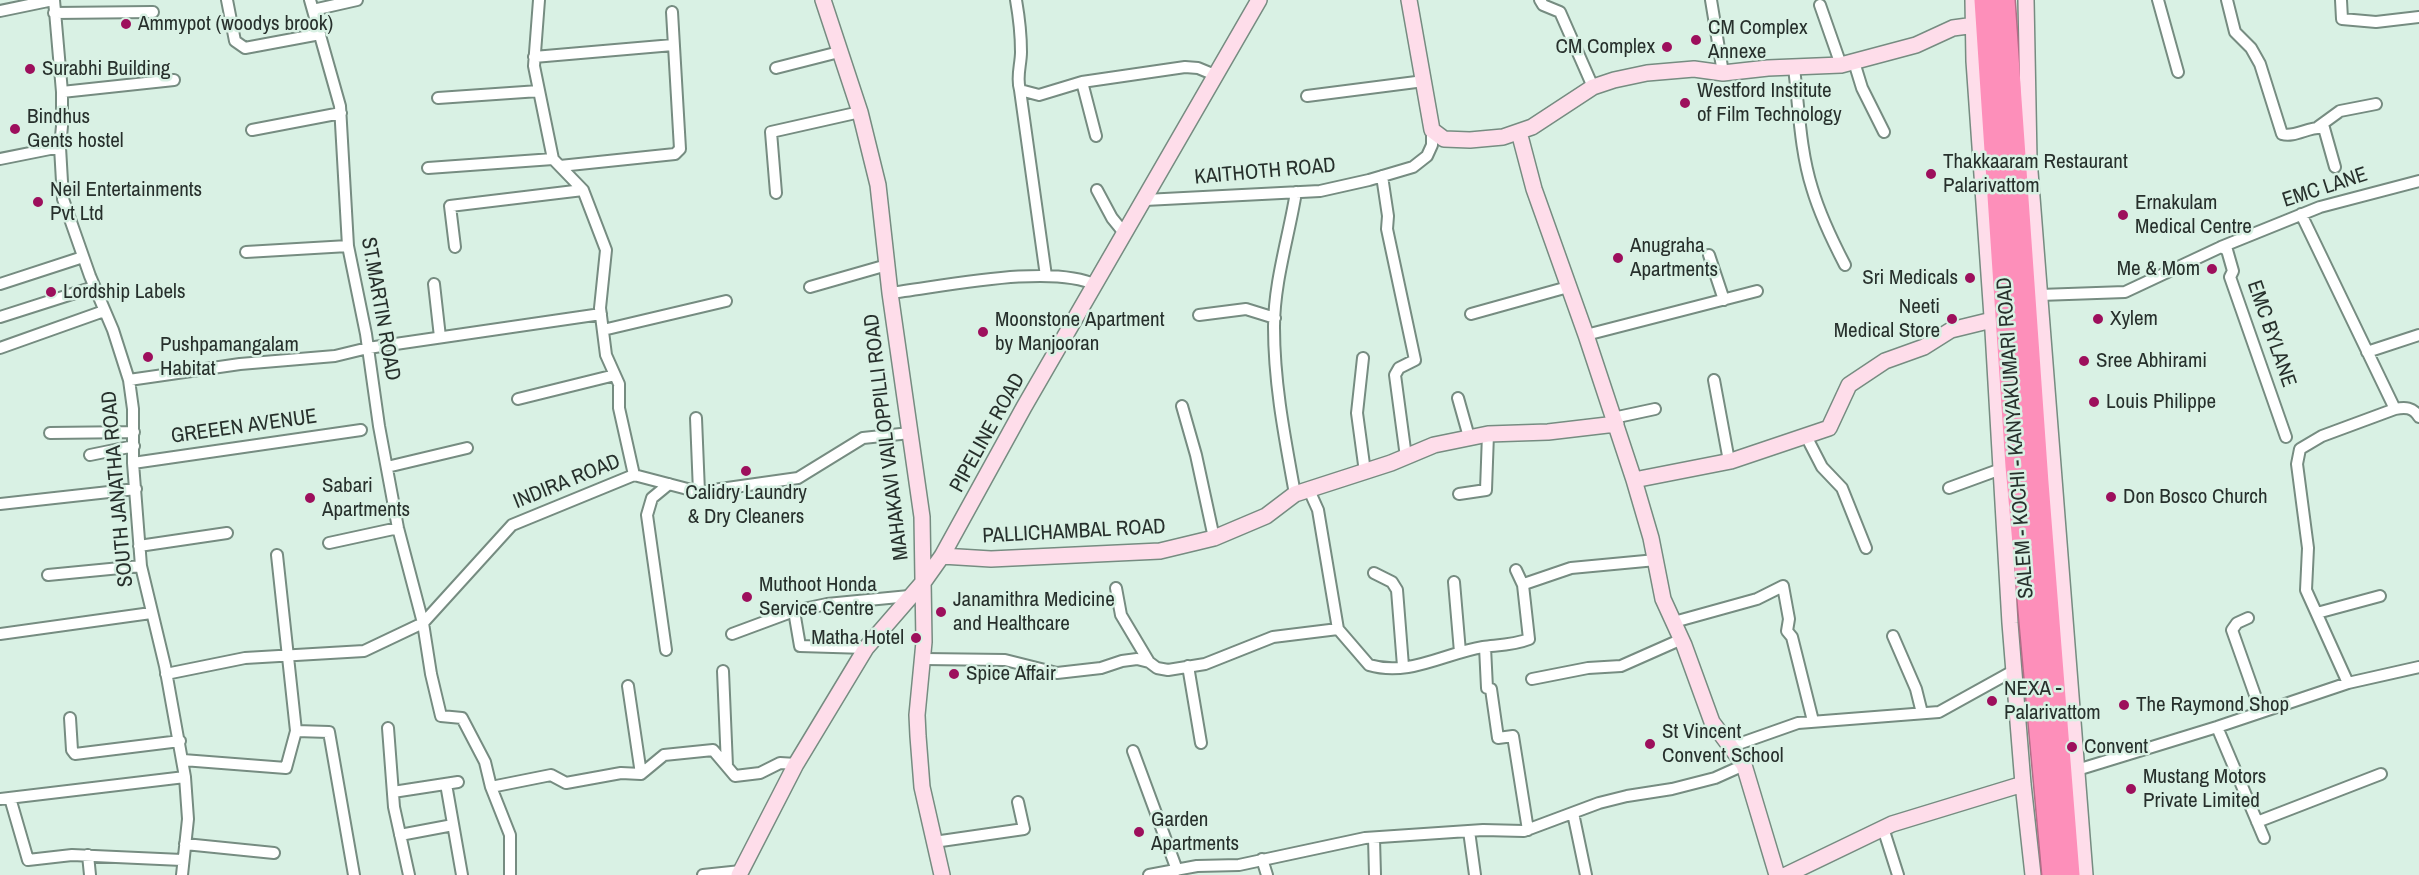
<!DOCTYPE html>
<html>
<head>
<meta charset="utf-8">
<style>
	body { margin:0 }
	canvas { display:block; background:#d9f1e4 }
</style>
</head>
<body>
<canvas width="2419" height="875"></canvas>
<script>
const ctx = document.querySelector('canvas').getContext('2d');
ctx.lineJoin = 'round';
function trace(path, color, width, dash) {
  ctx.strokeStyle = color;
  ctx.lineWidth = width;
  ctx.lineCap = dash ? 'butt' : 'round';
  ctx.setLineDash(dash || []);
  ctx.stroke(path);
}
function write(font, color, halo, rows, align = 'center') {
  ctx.font = font + ' "Archivo Narrow",sans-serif';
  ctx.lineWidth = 5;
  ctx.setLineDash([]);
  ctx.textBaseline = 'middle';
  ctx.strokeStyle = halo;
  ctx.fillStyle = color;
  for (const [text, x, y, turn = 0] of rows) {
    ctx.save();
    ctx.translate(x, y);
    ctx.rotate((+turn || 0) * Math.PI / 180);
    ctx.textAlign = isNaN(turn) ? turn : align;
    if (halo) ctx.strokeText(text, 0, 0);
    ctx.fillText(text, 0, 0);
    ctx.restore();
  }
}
const street = new Path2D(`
	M54 0 62 92V126L60 147 63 199 90 276 113 330 129 380 133 409V463L141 566 165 666 185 777 188 819 182 875
	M227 0 235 41 245 48 320 34
	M310 0 340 106 348 246 366 334 379 426 398 528 423 623 431 674 441 716 462 718 485 762 491 787 510 835V875
	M539 0 534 66 553 159 583 190 606 250 600 308 606 355 619 384V408L634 475
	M1016 0C1019 17 1021 34 1021 52 1021 65 1016 77 1020 90L1039 95 1082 82 1096 136
	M1540 0 1543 5 1560 12 1593 87
	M1711 0 1723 73
	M2158 0 2178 72
	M2227 0 2235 32 2251 48 2260 64 2282 134C2295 138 2309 126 2324 128L2335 167
	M2341 0 2342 19 2376 22 2419 17
	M1820 5 1841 65
	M313 10 357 0
	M0 11 53 0
	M54 13 153 12
	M534 57 673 45
	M1854 62 1862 88 1884 132
	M776 68 839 52
	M1794 68C1799 108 1800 150 1812 188 1820 215 1832 240 1845 265
	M1082 82 1185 67 1198 68 1215 75
	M1020 90 1046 276
	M62 92 174 80
	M1307 96 1424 81
	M438 98 539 91
	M2318 127 2340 111 2376 104
	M252 130 341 113
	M0 159 60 147
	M560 166 675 154 680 149 672 12
	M428 168 553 159
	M1382 176 1388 216 1387 229 1415 360 1399 368 1395 375 1406 457
	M1097 190 1112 218 1125 234
	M776 193 771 132 860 112
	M1145 200 1320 191 1369 180 1413 167 1427 156 1432 145V130
	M2301 214 2395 409
	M455 247 450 206 583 190
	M2221 247 2227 250 2233 271 2230 277 2286 437
	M246 252 348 246
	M1709 255 1724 300
	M0 284 83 257
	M434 284 440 337
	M810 287 887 265
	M890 293C941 287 1051 263 1096 285
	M2040 295 2125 292 2221 247 2320 207 2419 181
	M1471 314 1568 287
	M1199 315 1246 309 1275 318
	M0 317 94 287
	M603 330 726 301
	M1586 335 1757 291
	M0 348 104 311
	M2367 352 2419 335
	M1363 358 1357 413 1365 472
	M129 380 240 364 335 356 368 348 601 314
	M1714 380 1729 461
	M1458 398 1469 437
	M518 399 615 375
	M1182 406 1196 455 1214 538
	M696 418 699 492
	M1613 418 1655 409
	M50 433 134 432
	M1806 436 1822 467 1842 488 1866 548
	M90 455 134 446
	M133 463 361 430
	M387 467 467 448
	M1949 488 2001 469
	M1309 490 1318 510 1338 629
	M1295 494C1285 439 1274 384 1274 327 1274 282 1289 236 1296 192
	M1459 494 1486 490 1488 434
	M0 504 136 489
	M329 543 398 528
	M139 546 227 533
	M277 555 296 731
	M1516 570 1523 585
	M1374 573 1392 582 1397 590 1403 666
	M48 575 141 566
	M1454 582 1460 652
	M1116 588 1121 615 1149 662
	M794 611 827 604 909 596
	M2317 613 2380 596
	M2248 618 2237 623 2232 630 2261 712
	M1674 622 1757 599 1783 586 1789 619 1787 631 1792 637 1813 721
	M0 634 151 613
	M732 634 794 611 800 646 866 648
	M1893 636 1916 689 1922 713
	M1485 647 1487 688 1491 689 1498 738 1513 736 1528 830
	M666 650 647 515 652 498 669 484
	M924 659 1005 660 1057 673 1101 668 1122 661 1137 659 1149 662 1157 668 1168 670 1205 664 1273 637 1338 629 1369 665C1409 677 1445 653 1483 647 1499 645 1514 645 1529 639L1523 585 1527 583 1571 568 1656 560
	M1188 666 1201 743
	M723 671 727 766
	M166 674 245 658 364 651 423 623 512 525 634 475 699 492 798 478 863 438 910 433
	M1532 679 1588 668 1621 666 1682 639
	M2348 683 2306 590 2308 548 2297 464 2300 449 2322 436 2395 409C2405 407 2413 407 2419 417
	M628 686 641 774
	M70 718 72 750 75 754 180 741
	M2217 727 2264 838
	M388 728 394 807 409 875
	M1730 747 1798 723 1939 712 2013 671
	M1133 751 1177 870
	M183 760 286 768 296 731 329 732 354 875
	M2077 770 2217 727 2348 683 2419 667
	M446 784 462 875
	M491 787 551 775 566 783 621 773 641 774 664 755 713 750 735 776 760 773 780 763 796 764
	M393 792 458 782
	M10 798 28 860 72 855 182 860
	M0 799 185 777
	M1573 813 1586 875
	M2257 822 2381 774
	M1883 828 1898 875
	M1469 831 1475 875
	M400 835 453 825
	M1374 838 1375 875
	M934 842 1024 829 1018 802
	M185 844 274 853
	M88 855 90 875
	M1262 859 1267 875
	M703 875 741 871
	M1149 875 1197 866 1239 865 1365 838 1483 830 1524 831 1599 803 1627 796 1672 789 1715 778 1744 765`);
const secondary = new Path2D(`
	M823 0 860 112 878 185 890 293 922 517 924 642 917 715 918 736 922 787 942 875
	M1409 0 1432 130 1444 139 1470 140 1503 137 1532 127 1593 87 1614 80 1647 73 1694 69 1723 73 1768 68 1841 65 1916 45 1953 28 1975 25
	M1973 0 1974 61 1993 331 2010 623 2023 784 2033 875
	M2026 0 2029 159 2085 875
	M1519 132 1534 189 1586 335 1634 480 1651 538 1663 599 1684 645 1712 722 1744 765 1777 875
	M1634 480 1731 461 1829 428 1849 385 1885 361 1924 347 1951 330 1992 320
	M942 556 991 559 1160 551 1214 538 1266 516 1295 494 1391 463 1434 445 1488 434 1548 432 1616 424
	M739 875 796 764 866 648 925 580 942 556 1024 407 1259 0
	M1786 875 1892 824 2023 784`);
const highway = new Path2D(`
	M1985 0 2016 466 2053 875
	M2004 0 2038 483 2069 875`);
const markers = [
	[126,24,6,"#9d0f5c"],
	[1696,40,6,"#9d0f5c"],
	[1667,47,6,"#9d0f5c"],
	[30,69,6,"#9d0f5c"],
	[1685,103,6,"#9d0f5c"],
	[15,129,6,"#9d0f5c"],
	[1931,174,6,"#9d0f5c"],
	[38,202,6,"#9d0f5c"],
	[2123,215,6,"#9d0f5c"],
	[1618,258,6,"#9d0f5c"],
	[2212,269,6,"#9d0f5c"],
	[1970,278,6,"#9d0f5c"],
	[51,292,6,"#9d0f5c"],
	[1952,319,6,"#9d0f5c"],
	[2098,319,6,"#9d0f5c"],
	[983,332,6,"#9d0f5c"],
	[148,357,6,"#9d0f5c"],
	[2084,361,6,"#9d0f5c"],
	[2094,402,6,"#9d0f5c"],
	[746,471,6,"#9d0f5c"],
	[2111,497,6,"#9d0f5c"],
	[310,498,6,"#9d0f5c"],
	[747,597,6,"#9d0f5c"],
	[941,612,6,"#9d0f5c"],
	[916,638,6,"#9d0f5c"],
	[954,674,6,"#9d0f5c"],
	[1992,701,6,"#9d0f5c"],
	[2124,705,6,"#9d0f5c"],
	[1650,744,6,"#9d0f5c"],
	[2072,747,6,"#9d0f5c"],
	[2131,789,6,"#9d0f5c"],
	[1139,832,6,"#9d0f5c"]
];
const poiNames = [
	["Ammypot (woodys brook)",138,24],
	["CM Complex",1708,28],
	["Annexe",1708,52],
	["CM Complex",1655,47,"right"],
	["Surabhi Building",42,69],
	["Westford Institute",1697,91],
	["of Film Technology",1697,115],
	["Bindhus",27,117],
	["Gents hostel",27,141],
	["Thakkaaram Restaurant",1943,162],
	["Palarivattom",1943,186],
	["Neil Entertainments",50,190],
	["Pvt Ltd",50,214],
	["Ernakulam",2135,203],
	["Medical Centre",2135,227],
	["Anugraha",1630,246],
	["Apartments",1630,270],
	["Me & Mom",2200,269,"right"],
	["Sri Medicals",1958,278,"right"],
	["Lordship Labels",63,292],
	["Neeti",1940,307,"right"],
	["Medical Store",1940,331,"right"],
	["Xylem",2110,319],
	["Moonstone Apartment",995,320],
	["by Manjooran",995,344],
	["Pushpamangalam",160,345],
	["Habitat",160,369],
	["Sree Abhirami",2096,361],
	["Louis Philippe",2106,402],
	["Sabari",322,486],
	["Apartments",322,510],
	["Calidry Laundry",746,493,"center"],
	["& Dry Cleaners",746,517,"center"],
	["Don Bosco Church",2123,497],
	["Muthoot Honda",759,585],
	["Service Centre",759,609],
	["Janamithra Medicine",953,600],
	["and Healthcare",953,624],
	["Matha Hotel",904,638,"right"],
	["Spice Affair",966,674],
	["NEXA -",2004,689],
	["Palarivattom",2004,713],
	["The Raymond Shop",2136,705],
	["St Vincent",1662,732],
	["Convent School",1662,756],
	["Convent",2084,747],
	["Mustang Motors",2143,777],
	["Private Limited",2143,801],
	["Garden",1151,820],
	["Apartments",1151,844]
];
const streetNames = [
	["KAITHOTH ROAD",1265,172,-5],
	["EMC LANE",2325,188,-18],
	["ST.MARTIN ROAD",380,309,80],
	["EMC BYLANE",2271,334,71],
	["GREEEN AVENUE",244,427,-8],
	["PIPELINE ROAD",988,433,-61],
	["MAHAKAVI VAILOPPILLI ROAD",887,437,-97],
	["SALEM - KOCHI - KANYAKUMARI ROAD",2016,438,-94],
	["INDIRA ROAD",567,482,-22],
	["SOUTH JANATHA ROAD",118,489,-95],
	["PALLICHAMBAL ROAD",1074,532,-3]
];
trace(street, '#768c81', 14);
trace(secondary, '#768c81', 18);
trace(highway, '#b26e88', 24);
trace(street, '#fff', 10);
trace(secondary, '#feddea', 15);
trace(highway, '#fd8fba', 21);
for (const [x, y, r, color] of markers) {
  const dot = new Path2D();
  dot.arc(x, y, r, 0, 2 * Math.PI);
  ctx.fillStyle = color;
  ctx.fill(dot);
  trace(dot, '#d9f1e4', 2);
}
write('21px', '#27302c', '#d9f1e4', poiNames, 'left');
write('21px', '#27302c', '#d9f1e4', streetNames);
</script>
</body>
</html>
